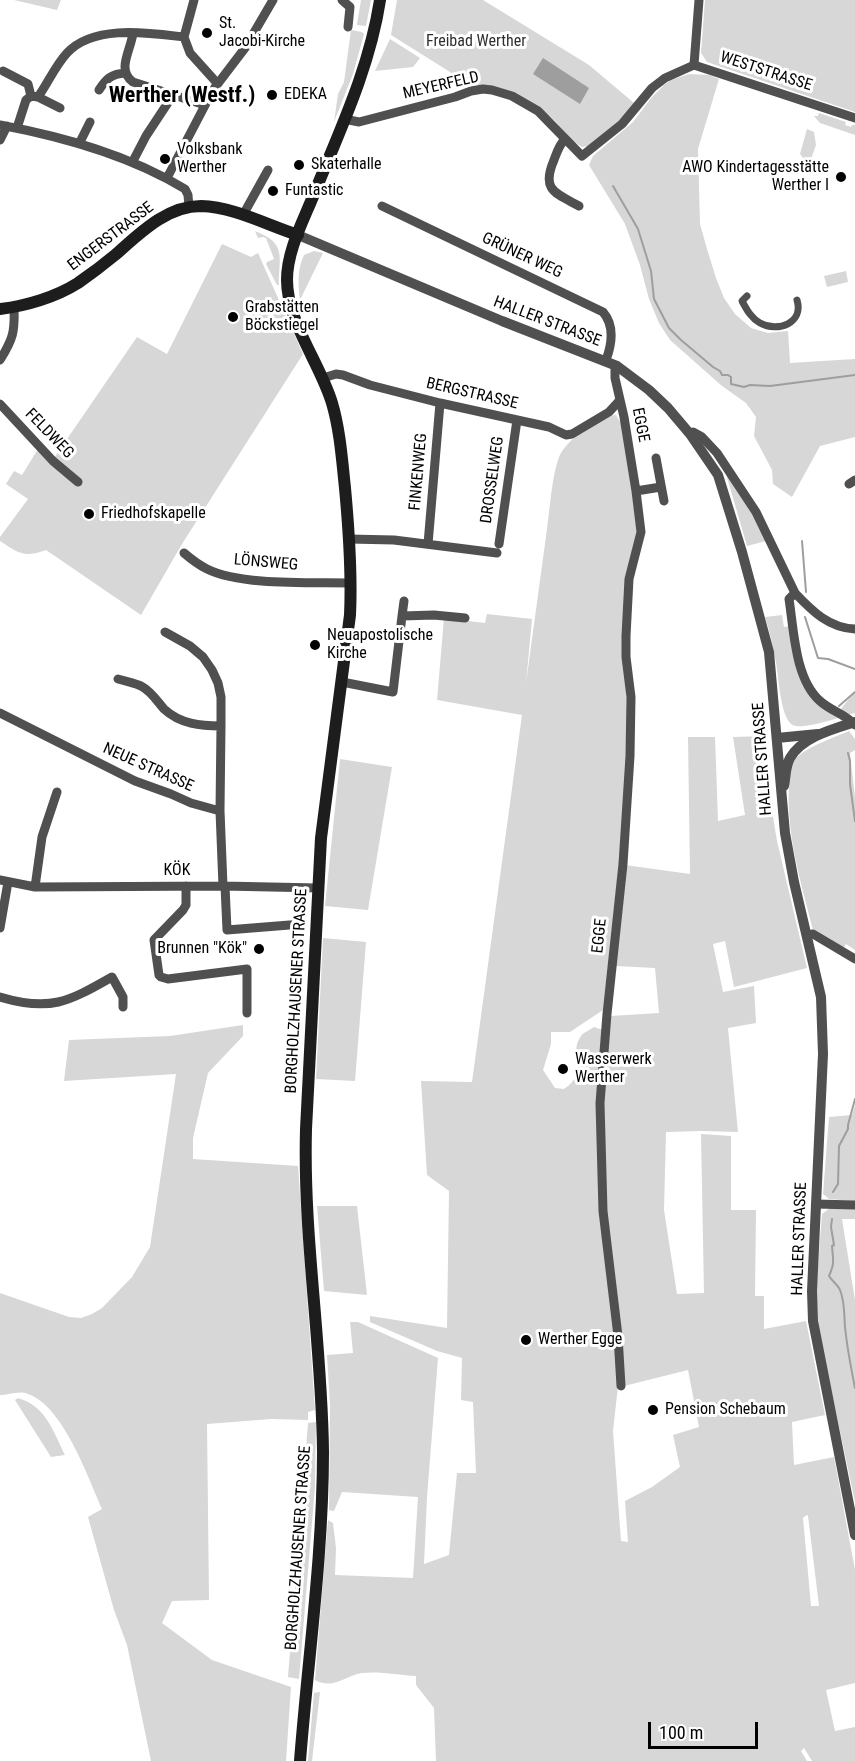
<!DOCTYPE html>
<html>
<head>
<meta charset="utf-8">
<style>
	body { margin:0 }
	#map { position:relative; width:855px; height:1761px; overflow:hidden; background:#fff; font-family:"Roboto Condensed",sans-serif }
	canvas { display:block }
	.scale { position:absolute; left:648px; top:1722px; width:110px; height:27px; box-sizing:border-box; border:3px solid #000; border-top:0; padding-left:8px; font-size:18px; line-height:21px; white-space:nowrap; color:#000; -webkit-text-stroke:4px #fff; paint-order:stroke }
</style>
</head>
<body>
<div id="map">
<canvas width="855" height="1761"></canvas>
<div class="scale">100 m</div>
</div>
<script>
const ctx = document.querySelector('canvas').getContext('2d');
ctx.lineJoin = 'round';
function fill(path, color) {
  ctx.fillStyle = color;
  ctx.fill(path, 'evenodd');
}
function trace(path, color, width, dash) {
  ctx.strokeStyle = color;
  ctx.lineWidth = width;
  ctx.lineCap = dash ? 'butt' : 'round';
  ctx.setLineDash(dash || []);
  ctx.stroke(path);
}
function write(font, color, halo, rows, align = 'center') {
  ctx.font = font + ' "Roboto Condensed",sans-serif';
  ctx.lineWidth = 6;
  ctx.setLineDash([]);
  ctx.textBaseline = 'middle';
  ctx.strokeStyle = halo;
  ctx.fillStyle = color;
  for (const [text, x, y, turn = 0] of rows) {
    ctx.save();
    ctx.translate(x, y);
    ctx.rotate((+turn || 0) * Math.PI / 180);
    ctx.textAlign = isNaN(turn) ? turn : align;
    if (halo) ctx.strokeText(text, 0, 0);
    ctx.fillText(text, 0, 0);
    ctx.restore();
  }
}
const green = new Path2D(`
	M14 0H61L57 10Z
	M361 0H371L366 26 357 25V24Z
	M397 0H483L589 65 634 103 618 122 588 146 582 147C571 141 563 130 555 121 529 97 498 80 462 87L450 72 391 35Z
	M705 0H855V112L707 62 701 53Z
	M351 30 362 32 364 34 353 74 334 122 338 94 344 82Z
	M390 39 420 58 413 67 375 71Z
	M689 74 709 75 719 79 698 149 700 224 707 249 716 278 724 298 735 314 751 328 768 333 788 331 790 363 855 359V437L820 446 792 497 773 484 772 470 754 436 756 417 746 403 722 386 670 340 659 323 649 299 640 265 625 224 589 165 593 156 633 122 652 97 664 85 671 80Z
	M819 113 846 122 845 125 851 127 852 125H855V135L820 123 814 116H818Z
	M807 129 814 132 816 145 809 165 800 154Z
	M255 231C262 234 272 238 276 245 283 254 278 273 279 285H277L266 264 267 262 274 259 266 238 263 237 258 238Z
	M222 244 251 257 258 253 303 354 182 544 141 615 46 550C24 558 18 553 0 541V537L28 499 6 484 14 471 22 475 38 449 54 458 137 337 167 354Z
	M314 251 323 253 300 300C298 284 297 270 304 255Z
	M846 271 848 282 827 287 824 276Z
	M616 415 622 425 633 491 637 531 626 578 627 756 619 864 603 1010 570 1032H551V1044L543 1070 555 1088 564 1089C591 1071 567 1055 581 1036 584 1032 590 1030 594 1027L603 1030 598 1103 618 1386 613 1431 621 1541 628 1542 625 1501 652 1487 680 1467 673 1435 699 1427 688 1370 624 1386 606 1210 604 1104 610 1016 659 1013 655 968 615 966 625 865 690 874 688 737H715L718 821 745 815 733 737 765 736 771 805 777 841 807 968 734 987 725 941 713 944 723 992 754 986 756 1023 728 1028 738 1132 701 1131 666 1132 664 1210 677 1294 704 1293 701 1134 731 1136V1210H756L755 1296H764V1329L806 1321 825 1415 792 1422 794 1465 834 1457 855 1570V1683L826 1690 835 1731 855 1727V1761H812L804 1748 801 1751 807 1761H436L434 1708 416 1685V1676C399 1675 379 1671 362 1673 345 1676 333 1690 315 1680L328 1520 333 1523 336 1548 335 1575 413 1578 418 1497 342 1492 334 1511 329 1510 330 1405 327 1355 353 1353 350 1322H358L438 1358 427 1497 424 1564 449 1555 457 1473H476L473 1402 461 1400 462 1358 437 1351 370 1322V1316L447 1328 449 1191 427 1175 421 1081 472 1082 522 715 437 700 444 618 485 623 487 614 532 619 526 683C533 632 540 580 547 529 550 508 552 476 559 457 566 440 598 416 616 415ZM807 1515 808 1516 819 1606H811L803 1518Z
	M726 474 753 514 766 541 747 546Z
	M782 615 784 627 790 626C794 651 798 689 819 705 824 709 831 711 837 714L855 691V713C841 717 809 728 796 726 780 725 779 676 776 663 773 647 770 632 765 617Z
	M849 731 855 739V750L850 753 855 797V950L846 944 843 949 813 930C801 883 786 834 789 785 790 779 789 771 791 766 797 749 834 738 849 731Z
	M340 759 392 767 368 910 325 906Z
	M323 938 366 942 355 1081 316 1079Z
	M243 1025V1036L208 1073 193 1138V1159L298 1166 315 1410 308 1412V1420L271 1419 207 1424 209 1600 172 1601 162 1623 212 1660 291 1687 286 1761H151L127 1645 114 1610 88 1517 102 1509C88 1477 63 1406 28 1394 19 1390 9 1395 0 1395V1293L69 1317 81 1318 92 1314 102 1308 132 1277 150 1247 176 1074 64 1081 69 1040 170 1036Z
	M855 1105V1201L829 1199 823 1194 829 1117 852 1115Z
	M317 1206H357L367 1295 324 1291Z
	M830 1208 855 1209V1219H842L855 1300V1502L819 1331 816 1292 822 1214Z
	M18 1398C46 1406 53 1431 65 1455L51 1457 15 1400Z
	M316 1422 315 1486 299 1679 288 1677 308 1423Z
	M320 1692 312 1761H308L314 1693Z`);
const water = new Path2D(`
	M543 58 589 88 580 104 533 74Z`);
const stream = new Path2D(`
	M613 186 638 229 651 271 654 299 669 328 681 340 713 367 720 371 722 375H728L731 377V384L744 387 750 385 770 386 855 375
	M802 541 806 592
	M805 617 818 658 828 659 855 669
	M839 706 855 692
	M848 753 850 761V784L855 821
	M833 1192 838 1184 839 1146 848 1129V1125L855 1099
	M832 1219 831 1227 834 1245 832 1246C833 1260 835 1263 829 1276 832 1281 838 1285 840 1290 845 1302 844 1315 845 1327 847 1347 851 1368 855 1388`);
const pedestrian = new Path2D(`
	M747 296 742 301C747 310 751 318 760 323 778 333 804 323 797 300`);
const minor = new Path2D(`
	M342 0 350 7 348 27
	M133 33C131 50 116 70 133 82L205 105
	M184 37 190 53 217 83
	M184 37 194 0
	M694 65 855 118
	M694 65 699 0
	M3 71 28 84 31 96
	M99 90C106 79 111 74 125 73
	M38 97C48 83 55 66 67 53 94 24 149 33 184 37
	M344 119 359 122 455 97 471 91 483 89 492 90 512 96 538 111 582 156 622 124 652 88 665 78 694 65
	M0 125C64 137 129 155 185 189L188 195 189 207
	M17 128 26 100 31 96 38 97 60 108
	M565 139C559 145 557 152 554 160 541 190 555 193 579 206
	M0 140 7 126
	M79 144 90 122
	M133 161 146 136 173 95
	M167 178 213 90 245 48 273 0
	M382 206 603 312C615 326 612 344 606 360
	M243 215 268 170
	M0 360C13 339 15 332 14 307
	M617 366 615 370V378L624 417 636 491 641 532 629 579 626 636V657L631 697 630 756 623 864 607 1014 600 1103 603 1211 618 1336 621 1386
	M323 378 336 374 343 375 370 385 440 403 549 427 566 435 572 434 609 412 620 400
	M0 404 53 461 78 482
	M690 434 693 432 702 437 717 453 756 512 795 593C812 611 829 628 855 629
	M656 458 664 501
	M849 484 855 480
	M636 491 661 487
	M349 539 394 540 497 553
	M428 544 440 403
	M499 544 517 420
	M184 553C191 559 199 565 207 569 241 586 312 582 351 583
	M795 593 789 599C794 631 795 679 820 701 831 711 845 714 855 725
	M402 616 404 601
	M165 632 190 646 203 657 212 670 218 683 221 697V726L220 811
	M118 679C126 681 134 683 141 686 151 691 157 701 164 709 180 724 201 726 221 726
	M342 682 393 692 402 616 434 615 465 618
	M0 713 135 781 171 794 191 803 220 811 223 886
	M0 880 35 887 223 886 318 888
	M186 886V905L183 910 154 940 159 975 161 977 168 979 247 969V1013
	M225 886 227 930 302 924
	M35 887 42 837 57 792
	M0 928 8 882
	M807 935 813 934 855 959
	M0 997C50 1012 68 1002 112 977L123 997V1007
	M816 1204 855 1205`);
const tertiary = new Path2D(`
	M298 235 502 321 617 366 649 390 668 408 690 434 718 475 742 552 769 652 785 833 794 882 821 997 823 1054 812 1291 813 1321 855 1535
	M777 738 818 734
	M784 786C786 777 785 767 790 758 802 737 833 729 855 722`);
const secondary = new Path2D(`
	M0 309C26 306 56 297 78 283 91 274 103 265 115 255 139 234 166 206 201 206 234 207 267 225 298 235
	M300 1761C308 1658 323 1555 323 1452 322 1344 303 1237 306 1129L321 838 350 615C352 573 349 531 345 488 342 460 340 430 332 403 320 363 287 322 287 280 287 249 305 218 316 189 341 128 370 66 380 0`);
const markers = [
	[207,33,6,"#000"],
	[272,95,6,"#000"],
	[165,159,6,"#000"],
	[299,165,6,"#000"],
	[841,177,6,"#000"],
	[273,191,6,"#000"],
	[233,317,6,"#000"],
	[89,514,6,"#000"],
	[315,645,6,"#000"],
	[259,949,6,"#000"],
	[563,1069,6,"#000"],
	[526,1340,6,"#000"],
	[653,1410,6,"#000"]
];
const poiNames = [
	["St.",219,24],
	["Jacobi-Kirche",219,42],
	["EDEKA",284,95],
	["Volksbank",177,150],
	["Werther",177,168],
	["Skaterhalle",311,165],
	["AWO Kindertagesstätte",829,168,"right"],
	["Werther I",829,186,"right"],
	["Funtastic",285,191],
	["Grabstätten",245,308],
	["Böckstiegel",245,326],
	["Friedhofskapelle",101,514],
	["Neuapostolische",327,636],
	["Kirche",327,654],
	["Brunnen \"Kök\"",247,949,"right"],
	["Wasserwerk",575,1060],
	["Werther",575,1078],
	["Werther Egge",538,1340],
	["Pension Schebaum",665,1410]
];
const parkNames = [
	["Freibad Werther",476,42]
];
const streetNames = [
	["WESTSTRASSE",766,72,18],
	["MEYERFELD",441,86,-13],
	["ENGERSTRASSE",111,237,-37],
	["GRÜNER WEG",522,256,25],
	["HALLER STRASSE",547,322,21],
	["BERGSTRASSE",472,394,13],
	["EGGE",640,425,79],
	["FELDWEG",49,434,46],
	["FINKENWEG",419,472,-85],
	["DROSSELWEG",493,480,-82],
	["LÖNSWEG",266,563,5],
	["HALLER STRASSE",763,759,-94],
	["NEUE STRASSE",148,768,24],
	["KÖK",177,871],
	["EGGE",600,936,-84],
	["BORGHOLZHAUSENER STRASSE",297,991,-87],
	["HALLER STRASSE",800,1239,-88],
	["BORGHOLZHAUSENER STRASSE",299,1548,-86]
];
const districtNames = [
	["Werther (Westf.)",182,96]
];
fill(green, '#d7d7d7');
fill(water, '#9e9e9e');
trace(stream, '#9e9e9e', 2);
trace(pedestrian, '#505050', 7);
trace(minor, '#505050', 9);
trace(tertiary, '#505050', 10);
trace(secondary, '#1d1d1d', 12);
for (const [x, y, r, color] of markers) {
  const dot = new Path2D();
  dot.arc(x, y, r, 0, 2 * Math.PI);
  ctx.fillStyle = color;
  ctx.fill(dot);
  trace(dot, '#fff', 2);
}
write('16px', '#000', '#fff', poiNames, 'left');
write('16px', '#2e2e2e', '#fff', parkNames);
write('16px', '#000', '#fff', streetNames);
write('bold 22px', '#000', '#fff', districtNames);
</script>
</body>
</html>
